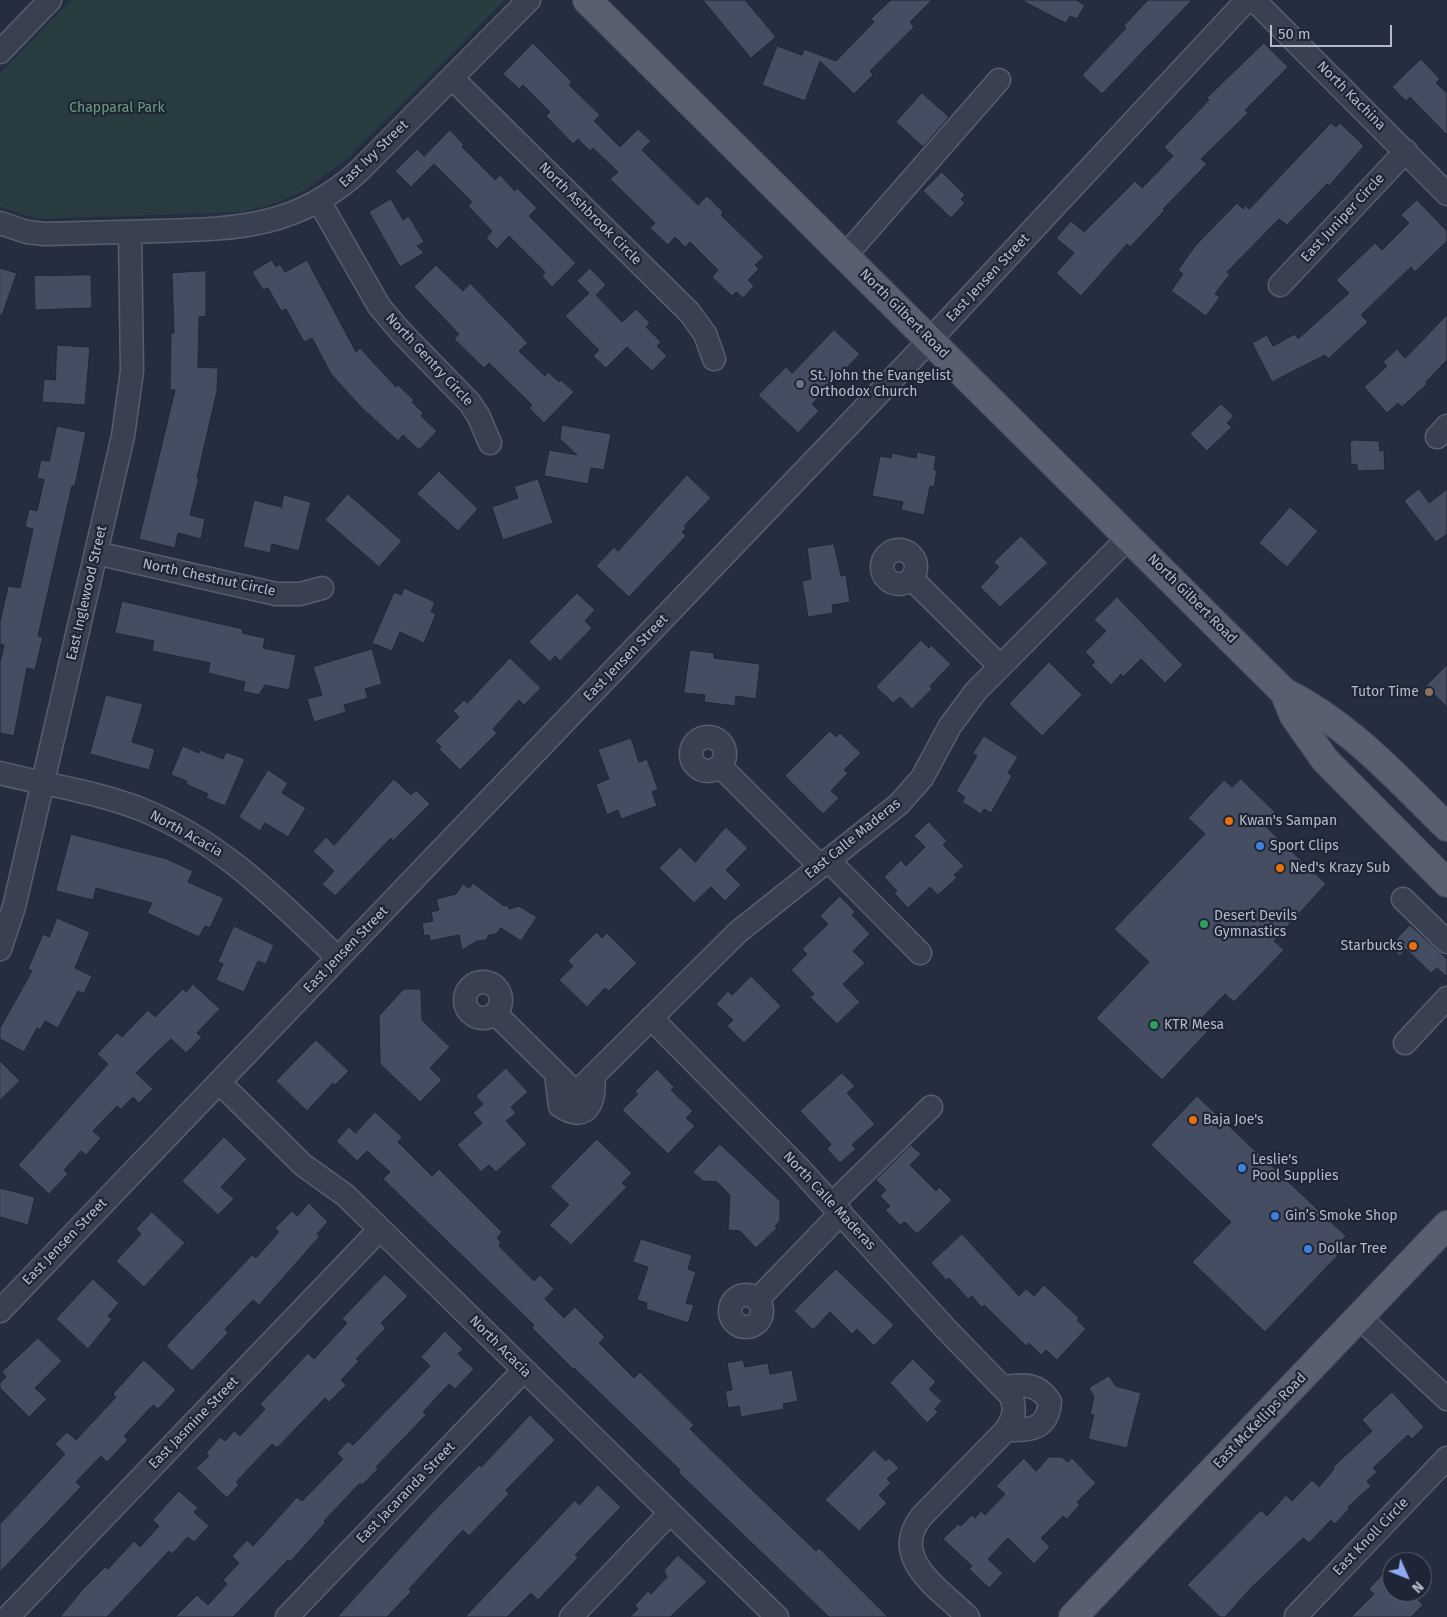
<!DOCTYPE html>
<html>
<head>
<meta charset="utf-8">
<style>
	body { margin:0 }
	#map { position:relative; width:1447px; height:1617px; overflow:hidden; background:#252e40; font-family:"Fira Sans",sans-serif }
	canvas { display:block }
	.north { position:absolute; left:1382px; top:1552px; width:50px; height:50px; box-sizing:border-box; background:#1e2535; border:1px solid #5b6171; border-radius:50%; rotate:134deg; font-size:14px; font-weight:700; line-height:20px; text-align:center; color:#b6bbca }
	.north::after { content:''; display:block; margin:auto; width:18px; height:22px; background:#8eaaf7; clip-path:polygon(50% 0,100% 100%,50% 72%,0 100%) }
	.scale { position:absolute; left:1270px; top:25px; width:122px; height:22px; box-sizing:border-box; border:2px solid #b6bbca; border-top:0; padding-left:6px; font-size:15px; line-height:18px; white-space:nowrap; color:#b6bbca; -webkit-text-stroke:4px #1e2535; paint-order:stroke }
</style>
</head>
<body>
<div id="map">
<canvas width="1447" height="1617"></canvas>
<div class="north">N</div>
<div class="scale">50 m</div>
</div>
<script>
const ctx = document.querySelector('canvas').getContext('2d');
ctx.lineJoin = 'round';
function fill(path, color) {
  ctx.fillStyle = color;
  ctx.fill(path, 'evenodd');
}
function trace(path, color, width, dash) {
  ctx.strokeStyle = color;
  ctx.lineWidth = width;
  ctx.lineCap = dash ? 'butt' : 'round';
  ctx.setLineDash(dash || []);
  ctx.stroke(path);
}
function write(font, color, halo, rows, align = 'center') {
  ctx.font = font + ' "Fira Sans",sans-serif';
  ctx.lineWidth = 4.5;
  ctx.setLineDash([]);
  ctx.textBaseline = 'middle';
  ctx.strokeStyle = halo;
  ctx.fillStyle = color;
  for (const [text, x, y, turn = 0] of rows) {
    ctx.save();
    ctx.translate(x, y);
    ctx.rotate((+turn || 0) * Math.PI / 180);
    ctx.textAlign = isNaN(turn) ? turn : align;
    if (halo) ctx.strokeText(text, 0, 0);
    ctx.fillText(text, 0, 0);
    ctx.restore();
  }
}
const green = new Path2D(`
	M71 0H505L350 156 306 190 276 203 244 212 38 219 0 207V73Z`);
const building = new Path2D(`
	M703 0H745L776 37 751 58Z
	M891 0H932L910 22 914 27 870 71 873 75 854 94 820 61 805 101 762 85 777 46 802 55 804 49 836 61 874 22 871 19Z
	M1021 0H1076L1085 5 1077 19 1070 16 1066 23Z
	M1148 0H1192L1102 94 1082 75 1126 28 1124 26Z
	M533 43 572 82 569 85 600 115 594 121 620 147 638 129 651 141 642 150 698 205 707 196 723 212 721 215 764 257 755 265 759 269 748 280 754 286 743 298 736 292 732 296 712 277 718 270 690 242 685 247 675 237 668 245 650 228 655 223 610 179 618 172 593 148 590 151 578 139 573 144 546 116 550 112 523 85 519 89 503 74Z
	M1264 43 1288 67 1245 110 1248 113 1201 159 1207 164 1163 209 1165 210 1130 247 1127 244 1081 296 1056 273 1074 253 1056 238 1071 221 1084 232 1135 181 1142 188 1173 156 1164 147 1209 100 1207 98Z
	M1421 59 1440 79 1436 83 1447 93V135L1410 97 1406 101 1392 87Z
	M922 93 949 117 923 147 896 122Z
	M1331 123 1336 127 1340 123 1364 146 1329 186 1327 184 1287 225 1279 219 1227 272 1230 274 1215 294 1220 297 1206 316 1171 291 1183 274 1178 270 1195 246 1237 203 1243 209 1246 205 1249 209Z
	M450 130 464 145 462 147 495 180 500 175 515 191 517 188 537 208 529 216 576 263 552 287 542 276 545 272 509 236 497 249 486 238 492 231 468 206 472 202 434 164 411 187 395 171 417 149 424 156Z
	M942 172 965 195 961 199 965 203 951 218 923 191Z
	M391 199 403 220 409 216 424 242 417 246 424 253 400 267 369 212Z
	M1417 200 1447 231V241L1415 272 1411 267 1361 315 1368 322 1328 359 1325 355 1272 382 1252 343 1267 335 1273 346 1295 334 1298 339 1349 293 1336 280 1375 243 1382 250 1409 223 1401 215Z
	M272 260 276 267 280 264 285 272 307 260 356 352 360 348 396 387 398 385 414 400 412 402 423 413 421 416 437 431 419 450 403 435 398 441 361 407 331 374 312 338 304 342 286 309 281 311 268 288 263 290 252 272Z
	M436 265 463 291 470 283 528 343 519 351 545 376 548 372 559 382 561 380 574 392 544 423 529 408 532 405 489 363 484 368 454 339 459 334 414 287Z
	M0 268 17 273 2 315H0Z
	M590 268 606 285 596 295 622 322 636 309 650 323 646 327 661 342 657 346 667 356 652 371 627 347 606 368 593 356 599 350 565 316 589 293 577 281Z
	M206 271V316L199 317 198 367 218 368 217 391 197 478H199L190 515 205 519 201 539 178 533 175 548 139 539 175 390H170L171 333H174L172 273Z
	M91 275 92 308 35 310 34 276Z
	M1447 315V360L1426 382 1427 384 1402 407 1398 403 1387 413 1364 387 1387 366 1383 362 1397 349 1405 358Z
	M834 330 860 354 812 404 819 411 798 433 758 395 786 367 792 373Z
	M57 345 90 347 85 405 42 402 44 379 55 380Z
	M1221 404 1234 416 1227 423 1232 427 1207 451 1190 434Z
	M562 425 611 434 604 470 591 468 588 484 544 476 549 450 577 455 560 439Z
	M57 426 86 432 75 486H72L38 636 43 637 35 670 27 668 14 736 0 733V663L4 645 0 644V622L8 586 20 588 33 529 25 527 29 509 37 511 44 480 37 478 41 460 49 461Z
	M1355 440 1379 441 1380 451 1384 450 1385 470 1357 471V464L1351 465 1350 442Z
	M917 452 936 456 934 470H937L934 487 930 486 924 515 901 510 903 502 872 496 880 456 891 458 892 453 916 458Z
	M439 471 478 509 458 531 417 494Z
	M687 475 711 498 684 526 686 528 682 532 686 536 629 597 596 566 614 547 618 551Z
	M538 479 553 523 503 540 492 507 518 498 514 487Z
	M1419 489 1429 503 1447 489V534L1436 542 1404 501Z
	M348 494 402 541 379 567 325 520Z
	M284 495 311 502 299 551 272 544 270 553 243 547 254 500 281 507Z
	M1290 507 1318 531 1287 567 1259 543Z
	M1021 536 1048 563 1000 607 980 587 999 567 994 562Z
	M834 544 841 576 846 575 850 602 832 605 833 613 808 617 802 581 811 579 807 548Z
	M404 588 435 602 431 612 436 614 424 643 400 632 392 651 372 643 394 592 401 595Z
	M577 593 595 610 585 621 592 628 560 661 555 656 550 662 529 642Z
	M1117 597 1183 665 1165 683 1141 659 1123 677 1121 674 1111 685 1091 665 1095 662 1085 652 1106 631 1094 620Z
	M122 601 243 629 242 633 265 638 263 648 296 655 289 690 265 685 259 695 243 691 245 682 208 673 210 663 152 651 154 641 115 633Z
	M921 640 929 648 931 645 951 664 930 686 932 689 912 709 900 697 893 703 876 687Z
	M372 649 382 684 365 689 368 698 344 705 346 712 314 722 307 699 322 695 313 667Z
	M690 650 714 653V658L760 664 756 699 736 696 735 706 704 702 705 695 684 693Z
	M510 658 541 688 524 705 519 700 493 729 497 733 460 770 439 749 441 747 435 741 459 717 453 711 464 700 467 703Z
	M1049 662 1082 695 1042 736 1009 704Z
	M1447 665V707L1426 686Z
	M106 695 143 704 132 742 155 749 149 770 90 754Z
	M830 731 836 737 840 733 861 753 844 770 848 773 831 791 839 798 823 814 785 776Z
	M984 736 1018 757 1008 773 1012 776 991 813 984 809 981 814 962 802 965 797 956 791 977 756 973 753Z
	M631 738 639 762 647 759 658 789 652 792 657 806 621 819 618 810 607 815 596 784 609 779 598 750Z
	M183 746 199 753 200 750 223 759 226 752 245 759 225 806 206 798 208 794 186 784 187 781 171 775Z
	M268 770 288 783 282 793 306 808 288 837 265 823 260 831 239 817Z
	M394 779 411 795 416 790 430 804 393 841 391 838 335 896 322 884 334 871 313 851 326 837 334 845Z
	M1241 779 1275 812 1263 824 1326 884 1274 941 1284 950 1234 1002 1225 994 1200 1020 1210 1029 1162 1080 1096 1018 1149 962 1114 929 1205 834 1188 818 1224 780 1232 787Z
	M929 822 947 841 943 845 964 866 954 875 957 878 938 895 930 887 908 908 894 893 897 891 884 877 901 860 906 866 925 847 914 836Z
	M726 827 748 848 726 870 741 885 725 901 711 887 694 903 659 868 680 847 695 862Z
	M71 834 167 859 193 871 188 882 224 898 210 928 205 926 199 937 147 913 152 903 96 888 93 900 56 891Z
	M473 883 504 906 508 905 509 909 519 906 537 917 521 941 501 928 496 934 489 935 486 940 477 941 462 950 459 935 430 941 429 935 424 936 422 923 433 921 431 912 439 910 436 899 456 894 463 884 469 888Z
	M840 896 855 912 852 915 870 934 853 951 865 963 843 984 860 1002 837 1024 810 997 814 994 791 970 807 954 802 949 828 924 820 916Z
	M57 918 90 932 75 968 92 976 84 994 78 991 58 1028 45 1021 40 1030 37 1028 24 1052 0 1039V1028L32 971 28 969 43 934 49 937Z
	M1410 925 1447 959V977L1437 968 1431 973 1406 949 1400 956 1390 946Z
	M234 926 274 945 266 964 258 961 244 992 216 980 223 964 218 962Z
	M597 932 602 938 607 933 637 963 609 991 605 988 587 1007 559 980 573 966 568 961Z
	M751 976 781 1006 744 1043 727 1026 733 1020 716 1004 728 991 732 995Z
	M193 984 220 1009 197 1033 202 1037 186 1053 171 1039 154 1055 136 1073 153 1089 139 1103 133 1097 121 1109 117 1106 93 1131 101 1138 86 1155 81 1151 64 1170 68 1174 49 1194 18 1165 108 1064 97 1054 117 1033 122 1037 148 1010 155 1017 183 989 186 992Z
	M404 989H421L422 1020 450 1047 430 1068 442 1080 420 1102 380 1064 379 1016Z
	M316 1040 349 1071 335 1085 333 1083 307 1111 276 1081Z
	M0 1061 20 1081 0 1100Z
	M506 1068 528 1092 511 1107 516 1113 506 1121 527 1144 496 1172 489 1165 481 1172 457 1145 482 1123 473 1113 483 1104 476 1096Z
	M657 1069 674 1087 671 1090 693 1111 686 1118 695 1126 668 1154 622 1110 638 1094 635 1092Z
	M842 1073 855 1086 847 1093 875 1124 852 1145 856 1149 840 1163 827 1149 831 1144 800 1111Z
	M1197 1096 1346 1236 1337 1245 1342 1251 1265 1332 1192 1262 1231 1222 1151 1145Z
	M375 1112 402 1137 398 1142 432 1176 439 1169 502 1232 497 1238 501 1243 499 1246 534 1281 540 1275 554 1289 545 1299 564 1318 575 1307 605 1337 599 1343 634 1378 640 1372 694 1425 690 1429 749 1487 816 1551 819 1548 888 1617H829L678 1472 680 1470 574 1368 573 1369 532 1328 534 1325 383 1179 390 1172 367 1151 357 1161 336 1141 349 1127 355 1133Z
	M224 1137 247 1159 221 1187 234 1199 218 1215 182 1181Z
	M597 1139 632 1173 622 1183 627 1187 571 1245 549 1225 569 1205 550 1187Z
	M720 1144 780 1201V1221L775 1226 777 1228 756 1248 740 1231 728 1230 730 1195 717 1182 703 1181 693 1172Z
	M911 1145 921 1154 910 1165 936 1191 939 1187 952 1200 917 1234 905 1222 900 1225 885 1210 890 1206 880 1196 886 1190 876 1180Z
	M0 1188 35 1197 28 1225 0 1217Z
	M309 1203 328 1222 317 1234 320 1236 259 1305 253 1300 225 1329 228 1333 192 1371 166 1346 252 1255 256 1258 279 1232 275 1228 292 1211 297 1216Z
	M152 1212 185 1243 144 1287 116 1261 141 1234 136 1229Z
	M962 1234 1019 1296 1026 1289 1034 1296 1044 1285 1079 1318 1077 1320 1086 1329 1057 1360 1046 1350 1041 1355 1029 1343 1026 1346 984 1305 982 1308 972 1296 968 1299 949 1278 946 1280 931 1263Z
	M641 1239 692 1255 688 1269 696 1272 686 1303 694 1305 688 1323 646 1309 647 1303 637 1300 648 1267 633 1262Z
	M836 1269 894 1325 874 1346 857 1329 852 1334 830 1312 813 1330 794 1311Z
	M385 1274 408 1296 381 1323 386 1328 356 1359 359 1361 341 1380 346 1385 329 1402 325 1398 277 1448 272 1444 236 1482 239 1485 227 1498 196 1468 209 1456 206 1453 220 1437 225 1441 234 1431 240 1436 265 1409 260 1404 308 1353 314 1359 347 1323 342 1319Z
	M93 1279 119 1303 108 1316 112 1319 88 1349 56 1319Z
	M445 1331 463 1349 458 1354 474 1369 455 1389 449 1384 423 1412 426 1415 376 1467 378 1469 362 1485 360 1483 324 1521 325 1523 290 1562 288 1560 233 1617H175L197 1595 208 1605 227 1584 223 1580 239 1563 232 1556 247 1540 253 1546 297 1497 302 1501 343 1459 337 1453 348 1441 353 1445 430 1366 421 1357Z
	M38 1338 62 1361 35 1388 47 1399 29 1417 0 1388V1383L6 1377 2 1372Z
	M913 1359 936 1382 929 1389 942 1401 935 1409 938 1412 927 1423 890 1383Z
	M144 1360 176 1390 158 1409 153 1405 124 1436 128 1440 107 1462 101 1456 76 1482 81 1487 0 1572V1524L65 1454 55 1444 67 1432 76 1440 116 1397 113 1394Z
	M743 1360 745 1367 768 1363 770 1374 792 1370 798 1401 783 1404 784 1409 741 1417 739 1406 728 1408 725 1391 732 1390 727 1363Z
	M1109 1376 1116 1386 1141 1393 1127 1448 1088 1439 1094 1415 1090 1414 1094 1397 1089 1388Z
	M1392 1392 1424 1427 1412 1439 1408 1435 1373 1468 1377 1472 1367 1481 1371 1486 1348 1507 1350 1508 1335 1524 1331 1520 1309 1543 1303 1538 1250 1589 1225 1617H1220L1187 1585 1261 1510 1267 1516 1286 1495 1292 1501 1312 1480 1319 1487 1334 1469 1333 1467 1372 1431 1362 1420Z
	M530 1415 555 1440 506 1490 509 1494 469 1536 463 1530 409 1589 411 1592 387 1617H337L430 1515 479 1465 481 1467Z
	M874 1450 886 1461 889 1458 899 1468 887 1479 891 1483 879 1495 887 1503 859 1531 825 1500Z
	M1049 1457H1062L1067 1462 1072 1458 1096 1483 1077 1502 1080 1505 1067 1519 1063 1516 1041 1538 1050 1547 1034 1564 1008 1538 988 1559 1003 1573 989 1588 969 1569 972 1566 943 1539 958 1524 961 1526 972 1515 975 1518 981 1511 985 1515 1005 1494 996 1486 1024 1458 1036 1471Z
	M598 1485 621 1507 575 1555 578 1558 538 1600 531 1593 507 1617H465L575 1500 579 1505Z
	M179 1491 198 1508 194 1512 209 1526 194 1542 188 1537 172 1554 169 1551 107 1617H60L83 1589 105 1567 108 1569 134 1541 140 1547 159 1526 153 1520Z
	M678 1555 707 1582 670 1617H630L638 1609 635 1605 648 1591 651 1594 667 1577 664 1571Z
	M1392 1564V1592H1410L1423 1605 1411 1617H1351L1374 1594 1369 1589Z`);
const minor = new Path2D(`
	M1254 0 1447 194
	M0 52 50 0
	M452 78 689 312 705 334 714 359
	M319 201 379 306 401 332 470 403 479 417 490 443
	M0 223 27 232 45 234C83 233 121 232 160 231 238 229 298 227 359 171L529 0
	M845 256 999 80
	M1280 285 1406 151
	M1437 437 1447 426
	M882 567a17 17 0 1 1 34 0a17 17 0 1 1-34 0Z
	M96 553 276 594H300L322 588
	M912 579 1000 666
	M691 754a17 17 0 1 1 34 0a17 17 0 1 1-34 0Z
	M720 766 820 866
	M0 773C47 785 98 792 143 810 223 843 277 900 338 958
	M828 860 920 953
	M1403 899 1447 942
	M0 949 14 907 123 436 132 371 130 232
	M465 1000a18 18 0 1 1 36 0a18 18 0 1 1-36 0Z
	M495 1013 576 1093 738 932 899 804 922 778 950 726 976 691 1129 537
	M651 1018 797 1166 946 1329 1011 1396C1016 1410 1014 1417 1006 1430L921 1517C889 1559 940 1589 968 1617
	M1405 1043 1447 998
	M556 1074 560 1106C588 1125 596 1100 593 1076
	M219 1082 303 1165 345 1195 380 1229 777 1617
	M832 1204 931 1107
	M730 1311a16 16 0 1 1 32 0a16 16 0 1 1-32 0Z
	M757 1300 841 1213
	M0 1311 930 340 1247 0
	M1359 1317 1447 1399
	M1004 1387C1024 1384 1038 1383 1050 1402 1047 1431 1029 1430 1006 1430
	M1296 1616 1447 1458
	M8 1617 380 1229
	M287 1617 524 1370
	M571 1617 670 1513`);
const major = new Path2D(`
	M587 0 1284 692C1349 724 1396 777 1447 827
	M1284 692 1294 716 1325 760 1447 883
	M1073 1617 1447 1225`);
const markers = [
	[800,384,5,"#6b7280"],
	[1429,692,5,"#8d6e63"],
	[1229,821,5,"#e8710a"],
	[1260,846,5,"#3f7fe0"],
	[1280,868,5,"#e8710a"],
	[1204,924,5,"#2e9e5b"],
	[1413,946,5,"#e8710a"],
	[1154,1025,5,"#2e9e5b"],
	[1193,1120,5,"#e8710a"],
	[1242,1168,5,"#3f7fe0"],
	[1275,1216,5,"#3f7fe0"],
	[1308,1249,5,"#3f7fe0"]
];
const streetNames = [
	["North Kachina",1351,96,45],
	["East Ivy Street",374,154,-44],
	["North Ashbrook Circle",590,214,45],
	["East Juniper Circle",1343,218,-47],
	["East Jensen Street",988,278,-47],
	["North Gilbert Road",904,314,45],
	["North Gentry Circle",429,360,47],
	["North Chestnut Circle",209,578,12],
	["East Inglewood Street",87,593,-77],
	["North Gilbert Road",1192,599,45],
	["East Jensen Street",626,658,-46],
	["North Acacia",186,834,29],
	["East Calle Maderas",853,839,-39],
	["East Jensen Street",346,950,-46],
	["North Calle Maderas",829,1201,47],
	["East Jensen Street",65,1242,-46],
	["North Acacia",500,1347,45],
	["East McKellips Road",1260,1421,-46],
	["East Jasmine Street",194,1423,-46],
	["East Jacaranda Street",406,1493,-46],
	["East Knoll Circle",1371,1537,-46]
];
const parkNames = [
	["Chapparal Park",117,108]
];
const poiNames = [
	["St. John the Evangelist",810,376],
	["Orthodox Church",810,392],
	["Tutor Time",1419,692,"right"],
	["Kwan's Sampan",1239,821],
	["Sport Clips",1270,846],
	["Ned's Krazy Sub",1290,868],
	["Desert Devils",1214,916],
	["Gymnastics",1214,932],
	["Starbucks",1403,946,"right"],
	["KTR Mesa",1164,1025],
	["Baja Joe's",1203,1120],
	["Leslie's",1252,1160],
	["Pool Supplies",1252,1176],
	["Gin’s Smoke Shop",1285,1216],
	["Dollar Tree",1318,1249]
];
fill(green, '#273b41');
fill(building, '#444d62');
trace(building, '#202737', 1);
trace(minor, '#575e6d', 25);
trace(major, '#434959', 30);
trace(minor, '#394050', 22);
trace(major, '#585f6f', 28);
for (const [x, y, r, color] of markers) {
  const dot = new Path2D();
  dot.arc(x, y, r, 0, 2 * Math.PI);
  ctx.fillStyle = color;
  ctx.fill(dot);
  trace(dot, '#1e2535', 2);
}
write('14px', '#b6bbca', '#1e2535', streetNames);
write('14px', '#6d9b7d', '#1e2535', parkNames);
write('14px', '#b6bbca', '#1e2535', poiNames, 'left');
</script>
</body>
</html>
